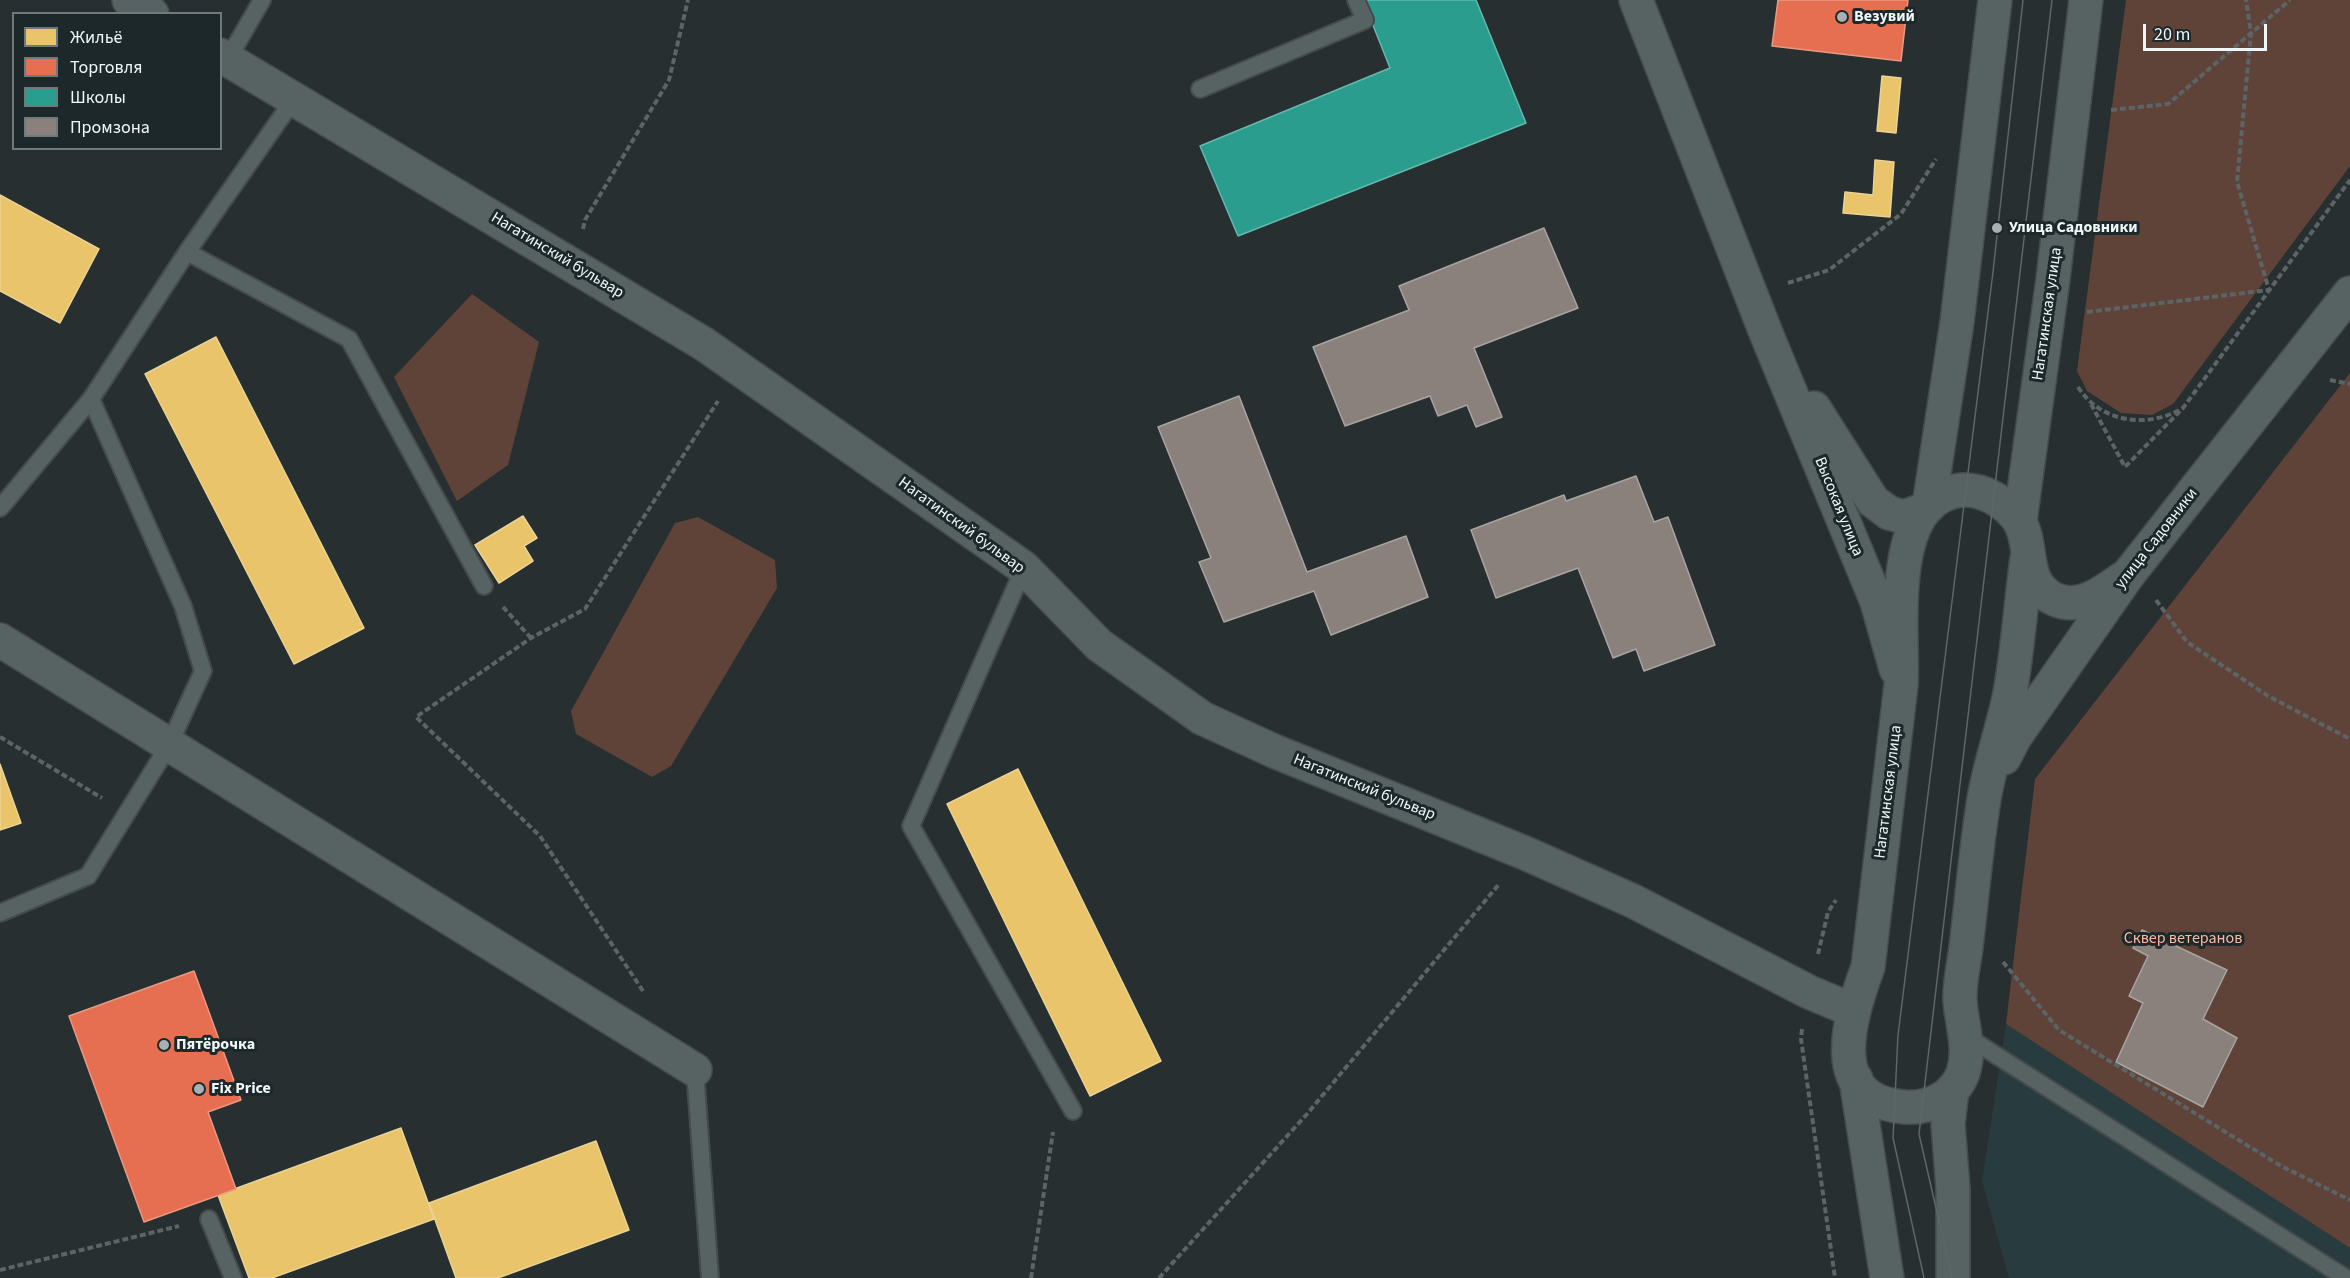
<!DOCTYPE html>
<html>
<head>
<meta charset="utf-8">
<style>
	body { margin:0 }
	#map { position:relative; width:2350px; height:1278px; overflow:hidden; background:#282f30; font-family:"Source Sans 3",sans-serif }
	canvas { display:block }
	.legend { position:absolute; left:12px; top:12px; width:210px; height:138px; box-sizing:border-box; background:#1c282a; border:2px solid #707a7c; margin:0; padding:8px 10px; list-style:none; font-size:18px; color:#eef6f7 }
	.legend li { display:flex; align-items:center; gap:12px; height:30px }
	.legend b { width:30px; border:2px solid #707a7c }
	.scale { position:absolute; left:2143px; top:24px; width:124px; height:27px; box-sizing:border-box; border:3px solid #eef6f7; border-top:0; padding-left:8px; font-size:18px; line-height:21px; white-space:nowrap; color:#eef6f7; -webkit-text-stroke:4px #1c282a; paint-order:stroke }
</style>
</head>
<body>
<div id="map">
<canvas width="2350" height="1278"></canvas>
<ul class="legend">
<li><b style="height:16px;background:#e9c46a"></b>Жильё</li>
<li><b style="height:16px;background:#e76f51"></b>Торговля</li>
<li><b style="height:16px;background:#2a9d8f"></b>Школы</li>
<li><b style="height:16px;background:#8a817c"></b>Промзона</li>
</ul>
<div class="scale">20 m</div>
</div>
<script>
const ctx = document.querySelector('canvas').getContext('2d');
ctx.lineJoin = 'round';
function fill(path, color) {
  ctx.fillStyle = color;
  ctx.fill(path, 'evenodd');
}
function trace(path, color, width, dash) {
  ctx.strokeStyle = color;
  ctx.lineWidth = width;
  ctx.lineCap = dash ? 'butt' : 'round';
  ctx.setLineDash(dash || []);
  ctx.stroke(path);
}
function write(font, color, halo, rows, align = 'center') {
  ctx.font = font + ' "Source Sans 3",sans-serif';
  ctx.lineWidth = 6;
  ctx.setLineDash([]);
  ctx.textBaseline = 'middle';
  ctx.strokeStyle = halo;
  ctx.fillStyle = color;
  for (const [text, x, y, turn = 0] of rows) {
    ctx.save();
    ctx.translate(x, y);
    ctx.rotate((+turn || 0) * Math.PI / 180);
    ctx.textAlign = isNaN(turn) ? turn : align;
    if (halo) ctx.strokeText(text, 0, 0);
    ctx.fillText(text, 0, 0);
    ctx.restore();
  }
}
const built = new Path2D(`
	M2006 1024 2350 1248V1278H2009L1982 1181Z`);
const green = new Path2D(`
	M2126 0H2350V166L2173 404 2152 415 2121 413 2087 391 2077 371Z
	M472 294 539 342 508 465 457 501 394 377Z
	M2350 373V1248L2006 1024 2035 779Z
	M698 517 775 560 777 588 671 766 652 777 576 734 571 711 675 523Z`);
const homes = new Path2D(`
	M1882 76 1901 78 1896 133 1877 131Z
	M1875 160 1894 162 1890 217 1843 213 1845 192 1873 195Z
	M0 195 99 249 60 323 0 291Z
	M216 337 364 628 294 664 145 374Z
	M523 516 537 538 524 546 533 561 499 583 475 545Z
	M0 764 21 823 0 830Z
	M1018 769 1161 1061 1090 1096 947 804Z
	M401 1128 434 1219 272 1278H249L218 1195Z
	M596 1141 629 1230 498 1278H456L429 1203Z`);
const shops = new Path2D(`
	M1778 0H1908L1901 61 1772 46Z
	M194 971 241 1100 208 1112 236 1189 144 1222 69 1016Z`);
const schools = new Path2D(`
	M1363 0H1476L1526 123 1238 236 1200 146 1390 68Z`);
const industry = new Path2D(`
	M1544 228 1578 308 1474 348 1502 417 1476 427 1467 405 1438 416 1430 396 1345 426 1313 347 1409 310 1399 286Z
	M1239 396 1307 572 1406 536 1428 597 1331 635 1314 591 1224 622 1199 562 1211 558 1158 427Z
	M1636 476 1654 522 1668 517 1715 645 1644 671 1636 649 1613 658 1578 568 1496 598 1471 530 1564 495 1566 501Z
	M2142 930 2227 970 2203 1019 2237 1038 2203 1107 2116 1062 2143 1003 2129 996 2148 956 2133 948Z`);
const path = new Path2D(`
	M2111 110 2168 104 2290 0
	M583 229 585 220 669 80 688 0
	M1788 283 1829 270 1901 214 1936 159
	M2087 312 2269 290 2237 182 2251 33 2246 0
	M2330 380 2350 384
	M2078 387C2101 423 2148 429 2183 408
	M2091 404 2125 467 2183 408 2350 180
	M2156 600 2187 642 2268 696 2350 739
	M503 607 531 638
	M0 737 102 798
	M1818 954 1828 912 1836 900
	M2003 962 2059 1030 2281 1166 2350 1200
	M643 991 540 836 416 717 531 638 585 609 718 401
	M1802 1029 1801 1039 1835 1278
	M0 1270 179 1226
	M1031 1278 1053 1132
	M1159 1278 1307 1114 1500 883`);
const service = new Path2D(`
	M228 59 262 0
	M1200 89 1365 20 1356 0
	M187 252 349 339 484 586
	M0 508 91 399 187 252 294 99
	M1024 568 911 826 1073 1111
	M0 913 88 876 169 745 203 671 183 606 91 399
	M1966 1036 2346 1278
	M695 1070 710 1278
	M209 1219 233 1278`);
const minor = new Path2D(`
	M1636 0 1766 333 1877 602 1896 669
	M1814 408 1873 501 1889 513 1904 517 1923 510
	M0 640 695 1070`);
const tertiary = new Path2D(`
	M129 0 152 14
	M220 55 704 344 1024 568 1099 645 1202 718 1274 751 1525 853 1633 901 1809 992 1852 1010
	M1929 506 1957 322 1995 0
	M2020 521 2053 279 2086 0
	M2027 558C2021 602 2018 648 2010 693 2003 728 1990 763 1984 799 1976 848 1972 898 1966 947 1964 964 1959 984 1960 1001 1962 1026 1971 1049 1963 1073 1954 1097 1929 1109 1905 1107 1823 1101 1849 1018 1868 967L1901 685C1904 631 1884 497 1963 490 1984 489 2006 503 2018 519 2035 544 2020 582 2054 599 2082 612 2106 589 2128 575
	M2004 758 2015 737 2128 575 2350 293
	M1856 1079 1887 1278
	M1952 1090 1948 1124 1953 1189V1278`);
const tram = new Path2D(`
	M1924 1278 1893 1138 1898 1035 1993 272 2023 0
	M1952 1278 1919 1134 2052 0`);
const markers = [
	[1842,17,6,"#a9b0b1"],
	[1997,228,6,"#a9b0b1"],
	[164,1045,6,"#a9b0b1"],
	[199,1089,6,"#a9b0b1"]
];
const poiNames = [
	["Везувий",1854,17],
	["Улица Садовники",2009,228],
	["Пятёрочка",176,1045],
	["Fix Price",211,1089]
];
const streetNames = [
	["Нагатинский бульвар",557,256,31],
	["Нагатинская улица",2048,314,-82],
	["Высокая улица",1838,507,68],
	["Нагатинский бульвар",961,526,36],
	["улица Садовники",2157,539,-52],
	["Нагатинский бульвар",1364,788,22],
	["Нагатинская улица",1889,792,-83]
];
const parkNames = [
	["Сквер ветеранов",2183,939]
];
fill(built, '#283b3e');
fill(green, '#5f4339');
fill(homes, '#e9c46a');
trace(homes, '#ead394', 1.5);
fill(shops, '#e76f51');
trace(shops, '#e99883', 1.5);
fill(schools, '#2a9d8f');
trace(schools, '#65b8ae', 1.5);
fill(industry, '#8a817c');
trace(industry, '#a8a4a1', 1.5);
trace(service, '#454a4b', 20);
trace(minor, '#454a4b', 36);
trace(tertiary, '#454a4b', 36);
trace(path, '#5c6465', 4, [6, 3]);
trace(service, '#576262', 16);
trace(minor, '#576262', 33);
trace(tertiary, '#576262', 33);
trace(tram, '#5e6667', 1.5);
for (const [x, y, r, color] of markers) {
  const dot = new Path2D();
  dot.arc(x, y, r, 0, 2 * Math.PI);
  ctx.fillStyle = color;
  ctx.fill(dot);
  trace(dot, '#1c282a', 2);
}
write('bold 16px', '#eef6f7', '#1c282a', poiNames, 'left');
write('16px', '#eef6f7', '#1c282a', streetNames);
write('16px', '#fcb89e', '#1c282a', parkNames);
</script>
</body>
</html>
